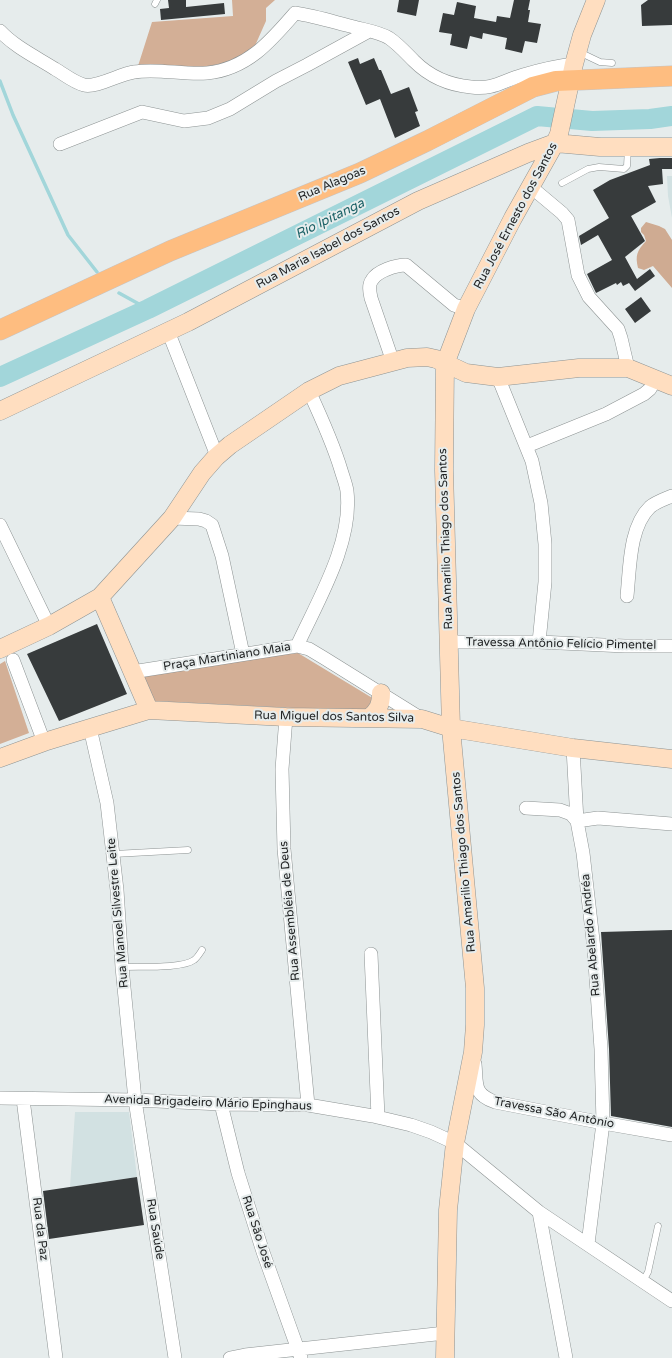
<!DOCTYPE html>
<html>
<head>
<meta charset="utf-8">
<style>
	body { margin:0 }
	canvas { display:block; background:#e6ecec }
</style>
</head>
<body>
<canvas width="672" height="1358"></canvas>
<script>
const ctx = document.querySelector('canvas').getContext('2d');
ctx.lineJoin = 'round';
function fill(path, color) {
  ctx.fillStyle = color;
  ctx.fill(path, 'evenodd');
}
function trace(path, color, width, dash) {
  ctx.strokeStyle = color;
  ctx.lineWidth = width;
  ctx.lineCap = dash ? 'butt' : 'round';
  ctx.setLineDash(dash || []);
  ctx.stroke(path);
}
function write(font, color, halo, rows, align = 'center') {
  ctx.font = font + ' "Varela Round",sans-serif';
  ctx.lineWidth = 4;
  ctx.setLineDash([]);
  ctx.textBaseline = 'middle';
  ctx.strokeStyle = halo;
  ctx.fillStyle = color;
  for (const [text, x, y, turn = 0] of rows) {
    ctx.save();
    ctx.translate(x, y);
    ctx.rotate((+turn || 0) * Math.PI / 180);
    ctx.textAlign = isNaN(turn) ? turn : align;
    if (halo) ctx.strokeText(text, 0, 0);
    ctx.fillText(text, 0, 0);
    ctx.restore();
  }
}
const built = new Path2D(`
	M667 176H672V218L668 196Z
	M75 1112H129L137 1177 70 1187Z`);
const green = new Path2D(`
	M232 0H275L266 8V21L254 48 230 62 193 69 138 66 152 22 233 16Z
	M298 653 374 699 372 712 154 701 139 669Z
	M5 661 29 733 0 744V664Z`);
const forest = new Path2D(`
	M646 222 659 226 665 229 672 240V288L653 266 644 270 638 268C635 255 637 251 646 241L644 235 641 232V228Z`);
const stream = new Path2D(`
	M0 81 13 115 68 235 97 272
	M119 293 148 309`);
const river = new Path2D(`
	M0 377 148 309 537 116 592 121 650 119 672 116`);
const building = new Path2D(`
	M168 0H186V7L224 3 225 14 161 20 160 9 169 8Z
	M399 0H419L416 16 397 12Z
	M514 0H530L528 10H530L528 22 541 24 537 43 525 41 522 53 505 49 507 38 483 33 482 39 470 36 467 49 450 45 452 34 439 32 443 13 454 15 457 2 476 6 474 18 496 22 497 16 510 18Z
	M648 0H672V25L642 26 641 5Z
	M358 58 360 64 374 58 379 70H381L391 94 409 87 418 111 415 112 420 126 395 138 380 99 366 105 348 62Z
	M660 158H672V169H662L663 184 648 186 656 202 631 216 645 241 625 257 637 279 650 269 655 276 635 291 629 283 623 286 621 282 617 285 616 283 596 293 587 274 612 260 598 235 581 245 579 236 609 218 593 190 610 180 650 165 649 159Z
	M641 297 651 311 635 323 625 309Z
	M97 624 127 694 59 721 27 654Z
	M672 930V1127L611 1116 609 1049 601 932Z
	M137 1177 144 1225 49 1239 43 1191Z`);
const lane = new Path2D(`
	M155 4 157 0
	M579 52 600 62 612 63
	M562 183 588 169 599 167 624 169 627 166 628 148
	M114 854 188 850
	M122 967C138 966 182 969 194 960 197 958 200 953 202 950
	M643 1281 648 1272 658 1226`);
const street = new Path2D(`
	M0 31C15 47 36 57 55 69 64 74 73 82 84 85 96 88 120 74 134 72 158 68 183 75 207 73 247 69 270 42 295 13 315 16 334 22 354 27 365 30 379 32 389 38 398 44 406 53 414 61 429 76 449 85 471 87 494 90 502 81 523 75 540 70 557 66 574 64
	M60 144 142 112 184 121 208 118 230 109 276 81 307 65 369 31
	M531 187 562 213 568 220 578 275 589 297 618 329 621 338 628 368
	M168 331 217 456
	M393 362 371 298C370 293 368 285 372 280 377 271 396 265 406 265L454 305 466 309
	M498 377 532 461 541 503 545 544V582L539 642
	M527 446 606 414 644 394 650 389 656 379
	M172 518 199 519 206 521 212 525 222 556 243 654
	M0 525 49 626
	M627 596C630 568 629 527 650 507 656 502 665 499 672 496
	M449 642H539L625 646H672
	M297 646C318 600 353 543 347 491 346 484 343 477 341 470 333 443 321 417 309 391
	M13 660 44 742
	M132 672 297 646 309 649 324 658 422 719
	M286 717 282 769 284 849 308 1105
	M90 728 107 803 117 890 122 967 135 1100 175 1358
	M573 748 577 821 583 853 594 949 601 1049 603 1123 588 1244
	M526 808 560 810 571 814 577 821 598 818 672 824
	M371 954 378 1117
	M475 1064C477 1085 473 1094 495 1102L603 1123 672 1135
	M0 1098 135 1100 221 1104 308 1105 373 1116 411 1125 431 1132 455 1143 539 1212 672 1301
	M23 1099 56 1358
	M221 1104 238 1173 263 1252 301 1358
	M539 1212 566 1358
	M230 1358 245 1355 445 1333`);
const secondary = new Path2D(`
	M0 411 188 322 418 201 528 153 555 143 600 147H672
	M100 597 149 710
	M0 649 49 626 100 597 172 518 202 473 216 457 230 445 309 391 339 376 407 358 427 357 436 359 466 373 498 377 579 368H628L672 386
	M369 718C378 711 381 705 381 693
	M0 758 44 742 149 710 286 717 422 719 451 728 573 748 672 759
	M445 1358 448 1210 455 1143 473 1052 475 1025V988L451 728 444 470 445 364 466 309 513 218 555 143 559 134 574 64 582 35 596 0`);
const primary = new Path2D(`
	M0 330 170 251 360 173 427 141 533 87 556 81 672 76`);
const streetNames = [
	["Rua Alagoas",332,184,-23],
	["Rua José Ernesto dos Santos",516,216,-62],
	["Rua Maria Isabel dos Santos",328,248,-28],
	["Rua Amarilio Thiago dos Santos",446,539,-92],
	["Travessa Antônio Felício Pimentel",561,644,1],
	["Praça Martiniano Maia",227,657,-9],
	["Rua Miguel dos Santos Silva",334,717,1],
	["Rua Amarilio Thiago dos Santos",464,862,-95],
	["Rua Assembléia de Deus",290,911,-95],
	["Rua Manoel Silvestre Leite",118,913,-95],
	["Rua Abelardo Andréa",591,935,-95],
	["Avenida Brigadeiro Mário Epinghaus",208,1103,2],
	["Travessa São Antônio",554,1113,11],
	["Rua da Paz",40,1229,83],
	["Rua Saúde",155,1229,81],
	["Rua São José",257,1232,72]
];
const waterNames = [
	["Rio Ipitanga",330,219,-26]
];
fill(built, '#d2e1e2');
fill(green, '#d3af96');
fill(forest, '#cfab92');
trace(stream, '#a2d6da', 3.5);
trace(river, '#a2d6da', 20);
fill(building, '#373b3c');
trace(lane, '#8d9393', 7);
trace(street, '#8d9393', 14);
trace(secondary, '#8d9393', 19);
trace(primary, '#c5c5c6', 21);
trace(lane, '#fff', 6);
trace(street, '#fff', 13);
trace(secondary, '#ffdec0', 18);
trace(primary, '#febd80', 20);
write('12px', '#1f2122', '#e6ecec', streetNames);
write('italic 13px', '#1b6166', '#e6ecec', waterNames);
</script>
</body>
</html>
